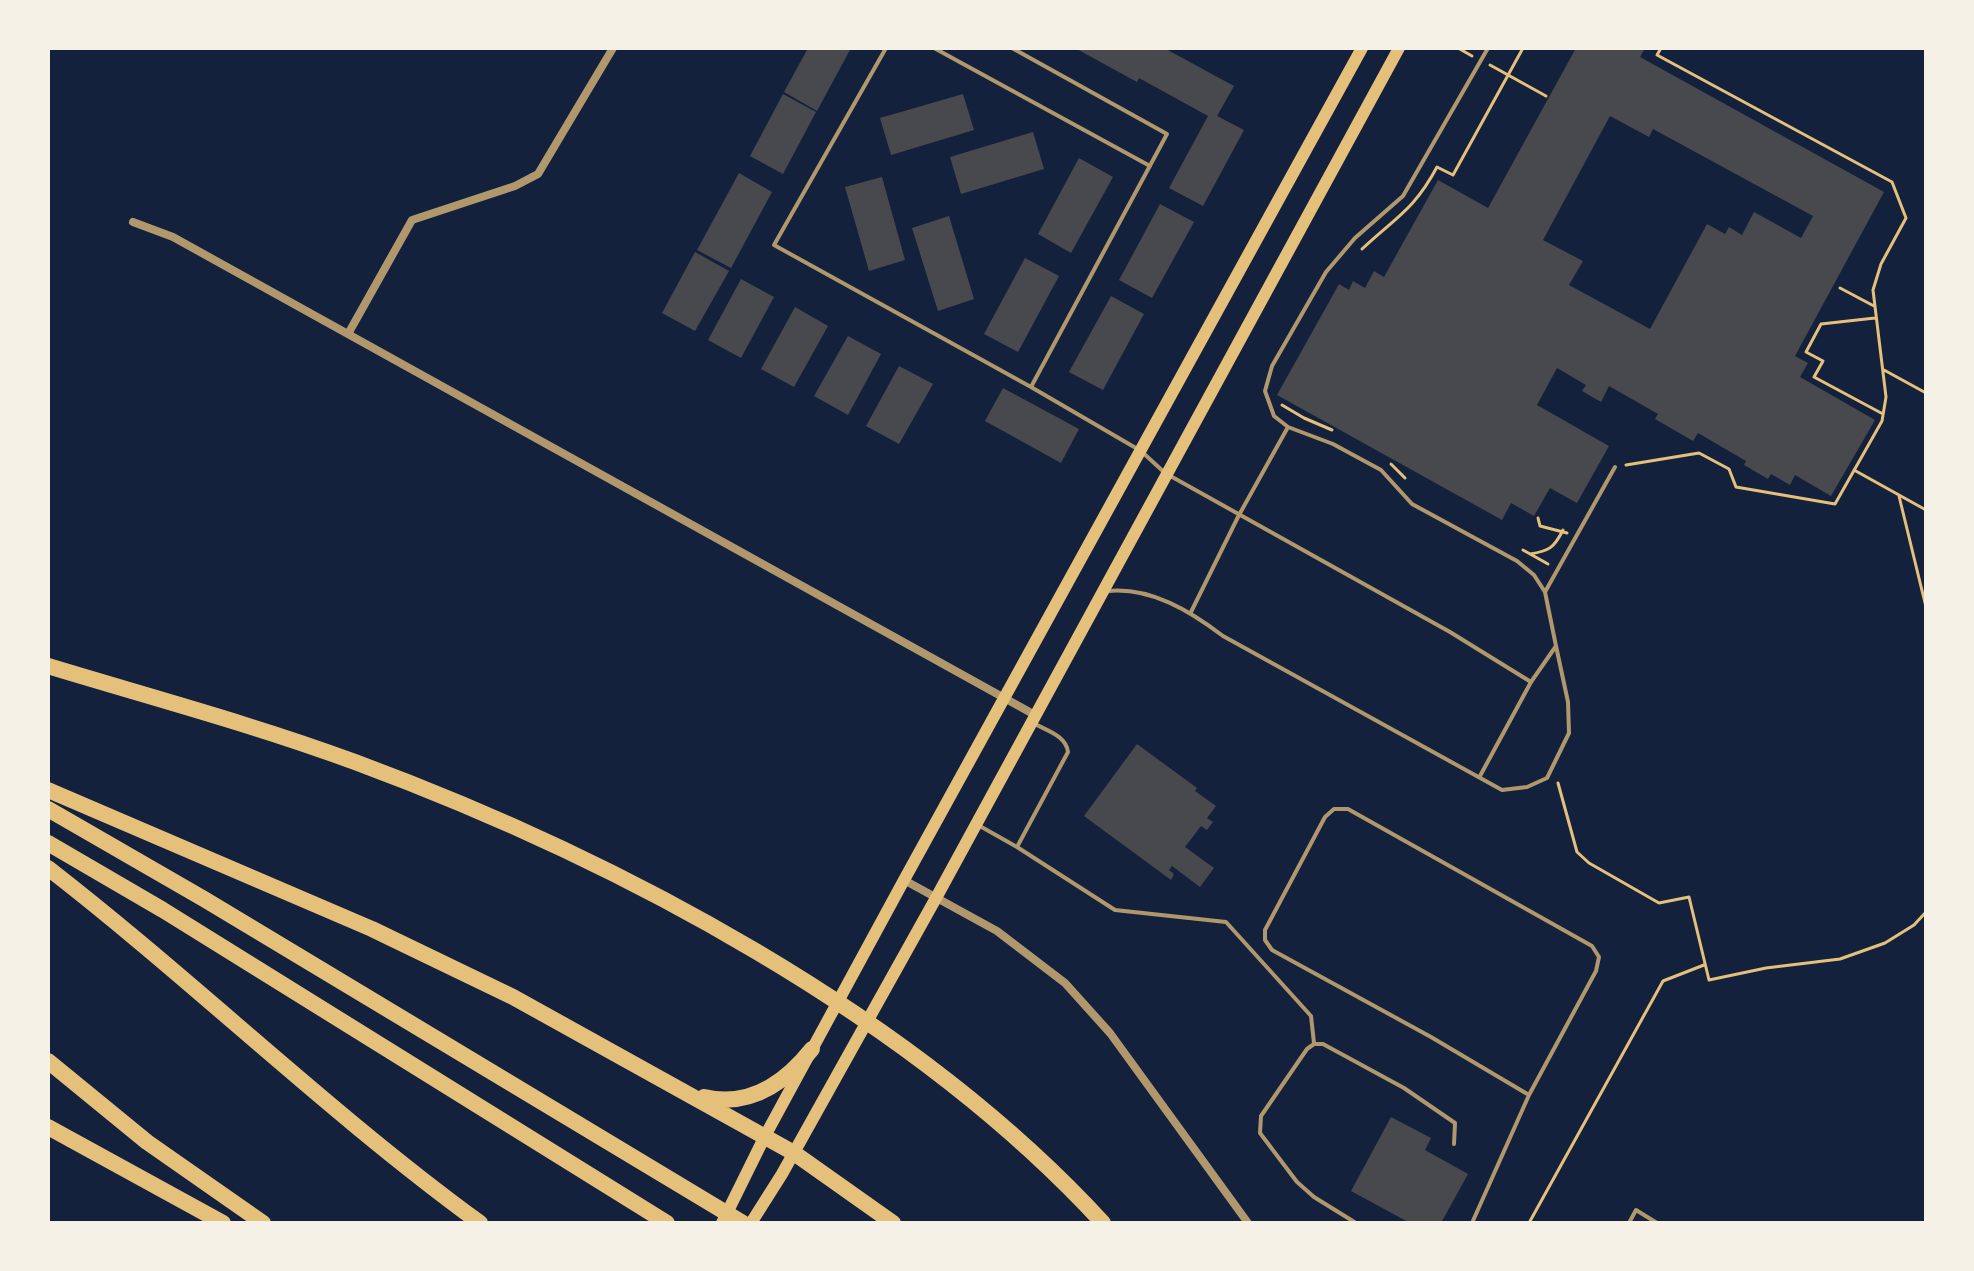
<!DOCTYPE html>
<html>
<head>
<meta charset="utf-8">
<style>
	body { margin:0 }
	#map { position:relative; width:1974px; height:1271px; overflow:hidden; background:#14213d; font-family:"Fira Sans",sans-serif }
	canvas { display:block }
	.frame { position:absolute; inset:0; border:50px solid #f6f1e7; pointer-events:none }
</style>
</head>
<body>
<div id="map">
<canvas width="1974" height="1271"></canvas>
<div class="frame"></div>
</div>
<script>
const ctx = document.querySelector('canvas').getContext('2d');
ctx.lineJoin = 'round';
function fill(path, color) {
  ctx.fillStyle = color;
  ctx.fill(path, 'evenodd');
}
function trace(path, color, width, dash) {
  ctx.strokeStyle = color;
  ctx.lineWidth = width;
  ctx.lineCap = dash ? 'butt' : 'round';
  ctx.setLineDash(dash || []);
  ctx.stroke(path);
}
const building = new Path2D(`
	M808 48H851L817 111 784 92Z
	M1075 48H1164L1234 86 1217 116 1244 130 1203 206 1169 188 1208 116 1139 78 1137 82Z
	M1576 48H1645L1640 57 1884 192 1795 356 1808 363 1800 377 1875 420 1831 496 1795 475 1790 485 1771 474 1768 479 1744 465 1746 461 1698 433 1693 441 1655 419 1658 414 1609 386 1601 402 1582 391 1586 385 1557 368 1537 405 1609 446 1577 503 1550 488 1534 516 1511 503 1502 520 1277 395 1339 284 1349 290 1353 281 1365 288 1374 271 1384 277 1438 180 1488 208ZM1610 116 1649 137 1653 129 1813 216 1801 238 1754 212 1742 235 1729 227 1725 234 1707 224 1650 329 1569 285 1583 261 1543 240Z
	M783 94 816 112 783 174 750 156Z
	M963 94 974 130 891 155 880 118Z
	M1033 132 1044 169 961 194 950 157Z
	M1079 158 1113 177 1071 253 1038 234Z
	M739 173 772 192 731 268 697 250Z
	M882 177 905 260 869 271 845 187Z
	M1160 204 1194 222 1152 298 1119 280Z
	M949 216 974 299 938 311 912 228Z
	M695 252 729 271 695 331 662 313Z
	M1025 258 1059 276 1018 352 984 334Z
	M741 279 774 297 741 358 708 340Z
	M1111 296 1144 314 1103 390 1069 372Z
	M795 307 828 326 794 387 761 369Z
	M848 336 881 354 848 415 814 396Z
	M899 366 933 384 899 444 866 426Z
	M1003 388 1079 429 1061 463 985 421Z
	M1137 744 1197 788 1195 791 1216 806 1207 818 1213 822 1207 830 1201 826 1185 847 1214 868 1200 887 1172 866 1169 870 1174 874 1171 880 1084 816Z
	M1391 1117 1431 1138 1425 1150 1468 1174 1441 1223H1410L1351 1191Z`);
const path = new Path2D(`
	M1458 48 1472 56
	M1490 65 1546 96
	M1362 249C1396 217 1414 210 1437 167L1453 175 1523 48
	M1840 288 1874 306
	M1875 318 1821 324 1806 352 1823 361 1814 377 1883 414
	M1884 370 1926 393
	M1282 405 1304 418 1332 430
	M1391 464 1405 478
	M1626 465 1699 453 1729 469 1736 487 1835 504 1882 421 1886 397 1873 290 1881 264 1906 218 1892 182 1657 55 1661 48
	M1854 470 1926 510
	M1899 496 1926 607
	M1538 518 1540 526 1567 533
	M1523 550 1548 564
	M1530 554C1549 551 1554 548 1563 530
	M1558 783 1577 852 1589 863 1659 903 1689 897 1709 980 1766 968 1840 959 1885 943 1914 925 1926 912
	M1529 1223 1663 981 1704 965`);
const service = new Path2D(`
	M886 48 774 245 1031 387 1141 451 1165 473 1450 632 1531 682
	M934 48 1150 166
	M1012 48 1167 134 1031 387
	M1488 48 1403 196 1355 238 1326 272 1272 366 1265 391 1274 416 1288 427 1333 444 1381 470 1412 504 1517 561 1534 575 1545 592 1556 646
	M1108 591C1151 587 1190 611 1223 636L1502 790 1527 787 1547 778 1569 733 1568 702 1556 646 1531 682 1480 776
	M1545 592 1615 467
	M1191 612 1239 515 1288 427
	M978 825 1017 847 1068 752C1066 736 1048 731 1035 724
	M1017 847 1115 910 1226 922 1311 1016 1314 1043
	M1356 1223 1314 1197 1297 1182 1260 1133 1261 1116 1307 1049 1314 1044H1323L1404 1088 1455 1123 1454 1144
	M1472 1223 1529 1095 1596 971 1599 957 1592 946 1348 809H1334L1325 817 1265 930V940L1272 950 1431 1037 1529 1095
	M1629 1223 1636 1210 1657 1223`);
const minor = new Path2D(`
	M133 222 173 237 1035 715
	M348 334 412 220 515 186 538 174 613 48
	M904 880 997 931 1065 983 1110 1033 1248 1223`);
const secondary = new Path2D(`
	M722 1223 765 1136 904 880 1362 48
	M751 1223 782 1174 936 898 1399 48`);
const motorway = new Path2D(`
	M48 666C150 697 255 725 355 762 617 859 913 1016 1103 1223
	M48 790 372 929 513 997 794 1153 893 1223
	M48 809 204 899 743 1223
	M48 843 163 910 667 1223
	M48 868C195 982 329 1113 480 1223
	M48 1061 147 1142 263 1223
	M704 1097C750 1108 785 1083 812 1049
	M48 1127 223 1223`);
fill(building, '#48494c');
trace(path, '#e5c07b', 3);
trace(service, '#b1986c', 4);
trace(minor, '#b1986c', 8);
trace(secondary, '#e5c07b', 12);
trace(motorway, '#e5c07b', 16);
</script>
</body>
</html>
